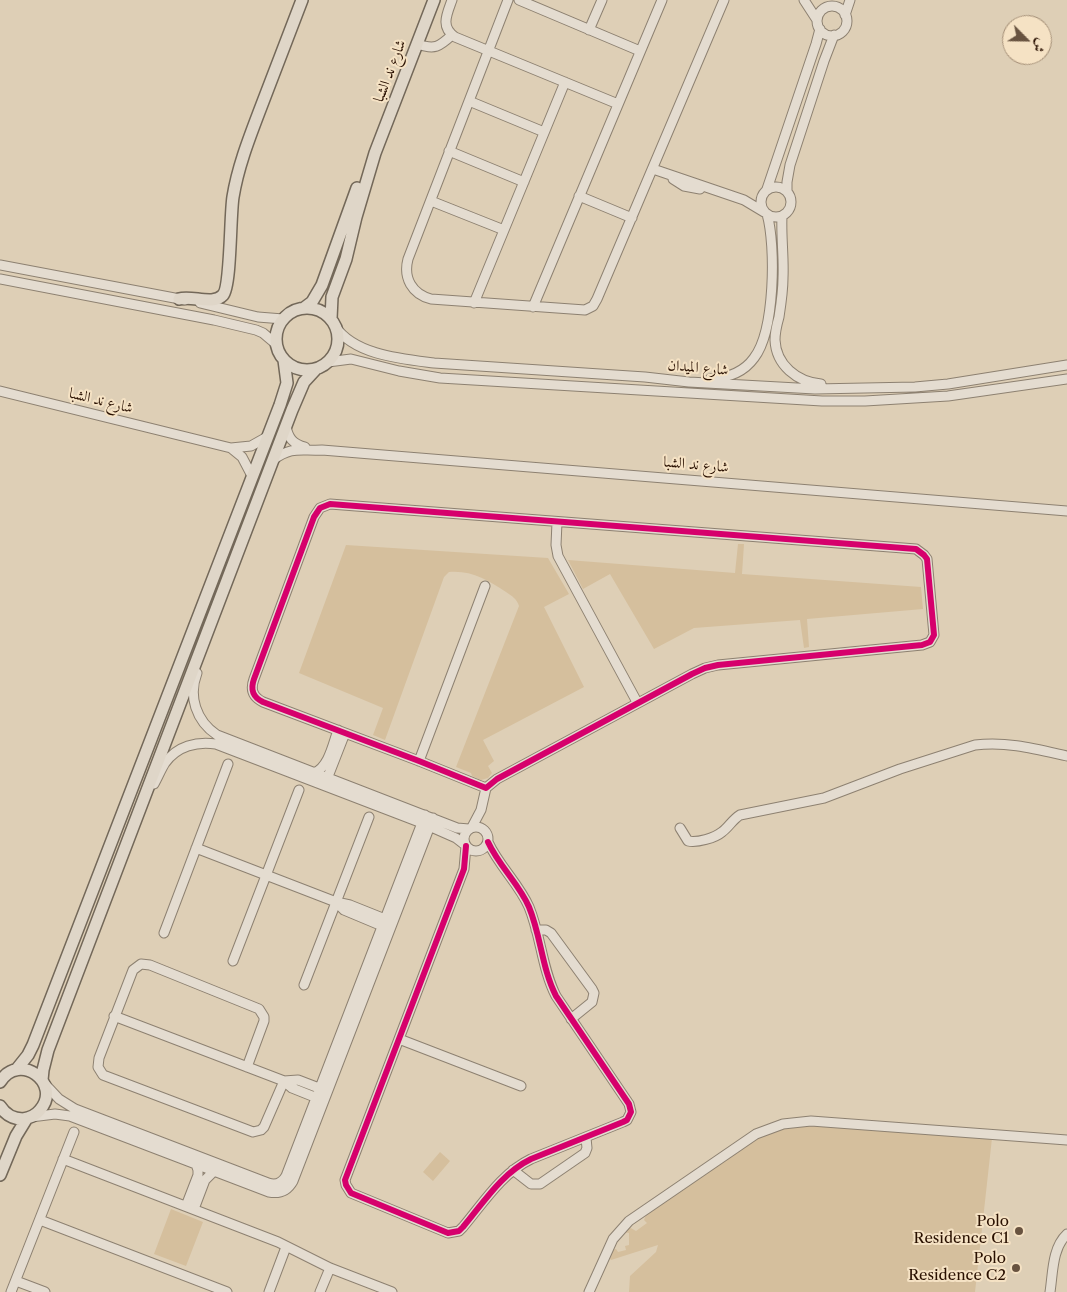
<!DOCTYPE html>
<html>
<head>
<meta charset="utf-8">
<style>
	body { margin:0 }
	#map { position:relative; width:1067px; height:1292px; overflow:hidden; background:#decfb6; font-family:"Libre Caslon Text",Amiri,serif }
	canvas { display:block }
	.north { position:absolute; left:1002px; top:15px; width:50px; height:50px; box-sizing:border-box; background:#f5e2c4; border:1px solid #a38e76; border-radius:50%; rotate:113deg; font-size:14px; font-weight:700; line-height:20px; text-align:center; color:#291000 }
	.north::after { content:''; display:block; margin:auto; width:18px; height:22px; background:#685340; clip-path:polygon(50% 0,100% 100%,50% 72%,0 100%) }
</style>
</head>
<body>
<div id="map">
<canvas width="1067" height="1292"></canvas>
<div class="north">ش</div>
</div>
<script>
const ctx = document.querySelector('canvas').getContext('2d');
ctx.lineJoin = 'round';
function fill(path, color) {
  ctx.fillStyle = color;
  ctx.fill(path, 'evenodd');
}
function trace(path, color, width, dash) {
  ctx.strokeStyle = color;
  ctx.lineWidth = width;
  ctx.lineCap = dash ? 'butt' : 'round';
  ctx.setLineDash(dash || []);
  ctx.stroke(path);
}
function write(font, color, halo, rows, align = 'center') {
  ctx.font = font + ' "Libre Caslon Text",Amiri,serif';
  ctx.lineWidth = 4;
  ctx.setLineDash([]);
  ctx.textBaseline = 'middle';
  ctx.strokeStyle = halo;
  ctx.fillStyle = color;
  for (const [text, x, y, turn = 0] of rows) {
    ctx.save();
    ctx.translate(x, y);
    ctx.rotate((+turn || 0) * Math.PI / 180);
    ctx.textAlign = isNaN(turn) ? turn : align;
    if (halo) ctx.strokeText(text, 0, 0);
    ctx.fillText(text, 0, 0);
    ctx.restore();
  }
}
const green = new Path2D(`
	M738 544H744L742 574 921 587 923 609 807 619 809 647 804 648 800 620 694 628 654 649 610 574 583 589 568 560 735 573Z
	M346 545 548 558 569 594 544 607 584 687 483 740 494 761 488 766 492 773 488 778 481 780 472 776 471 773 456 767 519 606C517 599 512 596 506 592 488 580 471 570 449 572L444 577 385 740 373 735 383 708 299 673Z
	M806 1124 992 1138 975 1292H629L630 1276 656 1252 658 1245 611 1260 608 1256 612 1250 616 1249 618 1252 626 1250 625 1246 629 1245V1233L624 1232 629 1227 636 1231 647 1223 644 1220 646 1215 752 1140 774 1130Z
	M440 1152 450 1161 433 1181 423 1172Z
	M171 1209 203 1222 186 1266 154 1254Z`);
const minor = new Path2D(`
	M452 0C447 14 440 27 455 37L618 104
	M508 0 408 259C403 278 412 294 431 299L585 310 593 306 597 299 724 0
	M519 0 640 51
	M804 0 817 20
	M817 21a15 15 0 1 1 30 0a15 15 0 1 1-30 0Z
	M845 15 850 0
	M589 30 602 0
	M417 44C435 50 439 47 452 35
	M469 101 544 132
	M449 151 524 182
	M653 169 744 200 764 212
	M673 179 684 186 700 189
	M761 202a15 15 0 1 1 30 0a15 15 0 1 1-30 0Z
	M767 189 816 44 820 29
	M787 192V182L790 165 824 61 834 35
	M579 196 632 218
	M431 201 504 230
	M782 216C781 237 784 257 783 278 783 291 781 304 779 317 777 324 775 332 775 340 776 365 797 382 821 384
	M0 265 185 300
	M0 279 214 320 256 330 263 333 276 344
	M200 303 258 317 283 319
	M474 303 565 82
	M533 307 662 0
	M335 326C354 355 402 359 434 363L645 377 689 382 815 389 915 387 948 384 1067 365
	M328 362 351 359 399 371 440 378 822 401H865L948 396 1067 379
	M710 379C727 378 744 372 754 358 775 331 776 246 767 214
	M0 391 231 448 251 446 267 437
	M286 426C288 438 293 444 305 447
	M231 448 242 457 252 476
	M273 460C292 446 300 451 322 450L1067 511
	M330 504 916 549 924 555 927 559 934 635 930 642 922 645 718 665 705 668 692 674 497 779 486 788 419 761 263 702C253 697 250 690 254 679L314 517 320 508Z
	M557 522 556 545 558 556 637 702
	M197 673C188 696 196 721 217 735L457 828 469 829
	M419 761 485 586
	M314 773C329 767 333 744 338 730
	M323 781 327 779 345 733
	M154 784C158 777 161 769 165 763 177 746 197 741 216 744L422 823 456 838 465 845
	M464 839a12 12 0 1 1 24 0a12 12 0 1 1-24 0Z
	M472 827 481 810 486 788
	M680 828 688 841C697 843 715 838 722 832 729 827 732 820 740 815L824 798 900 769 975 745C1007 741 1036 749 1067 756
	M466 846 464 869 345 1180 346 1185 351 1193 448 1233 459 1231 463 1227C484 1202 502 1173 531 1159L623 1122 627 1120 631 1112 629 1104 556 996C542 969 541 936 529 907 519 884 499 866 488 842
	M196 848 336 902 350 905 390 921
	M336 902 344 910 387 928
	M536 930H546L551 933 592 989 594 993 592 1002 571 1019
	M164 933 228 764
	M233 961 299 790
	M304 985 369 817
	M114 1016 284 1081 292 1088 322 1100
	M399 1039 521 1086
	M247 1067 264 1021V1017L259 1009 150 965 141 964 133 970 99 1058 98 1067 103 1075 253 1132 261 1130 264 1127 284 1081
	M284 1081 298 1080 324 1090
	M44 1083 59 1099 75 1109 268 1183C276 1186 282 1183 286 1176L425 815
	M31 1117 55 1114 70 1116 269 1192C280 1194 288 1190 293 1181L433 818
	M63 1159 278 1242 330 1268 392 1292
	M513 1170 531 1184H540L585 1153 587 1148 586 1138
	M186 1206 198 1175V1170L196 1164
	M194 1209 205 1180 214 1171
	M40 1220 227 1292
	M16 1281 45 1292
	M11 1292 74 1132
	M269 1292 286 1247
	M320 1292 330 1268
	M589 1292 613 1239 629 1221 756 1134 783 1124 811 1121 1067 1140
	M1050 1292C1053 1273 1052 1248 1067 1234`);
const major = new Path2D(`
	M179 299C192 295 213 306 223 295 231 286 230 215 233 197 238 166 250 136 261 107 275 71 288 36 302 0
	M276 339a31 31 0 1 1 62 0a31 31 0 1 1-62 0Z
	M304 308 312 302 322 285 357 188
	M331 319 332 297 346 259 356 217 375 153 434 0
	M16 1070 28 1055 33 1045 280 405 287 383 284 360
	M42 1080 43 1070 48 1050 292 410 304 382 316 369
	M0 1082C19 1051 63 1083 40 1110 36 1115 29 1118 23 1119 13 1119 5 1114 0 1106
	M0 1175 16 1136 27 1118`);
const cycleway = new Path2D(`
	M330 504 916 549 924 555 927 559 934 635 930 642 922 645 718 665 705 668 692 674 497 779 486 788 419 761 263 702C253 697 250 690 254 679L314 517 320 508Z
	M466 846 464 869 345 1180 346 1185 351 1193 448 1233 459 1231 463 1227C484 1202 502 1173 531 1159L623 1122 627 1120 631 1112 629 1104 556 996C542 969 541 936 529 907 519 884 499 866 488 842`);
const markers = [
	[1019,1231,5,"#685340"],
	[1016,1268,5,"#685340"]
];
const streetNames = [
	["شارع ند الشبا",390,71,-69],
	["شارع الميدان",698,368,5],
	["شارع ند الشبا",101,401,14],
	["شارع ند الشبا",696,465,5]
];
const poiNames = [
	["Polo",1009,1222],
	["Residence C1",1009,1239],
	["Polo",1006,1259],
	["Residence C2",1006,1276]
];
fill(green, '#d5bf9d');
trace(minor, '#8d8171', 11);
trace(major, '#736859', 14);
trace(minor, '#e4dcd0', 9);
trace(major, '#dfd6c8', 11);
trace(cycleway, '#d6006c', 6);
for (const [x, y, r, color] of markers) {
  const dot = new Path2D();
  dot.arc(x, y, r, 0, 2 * Math.PI);
  ctx.fillStyle = color;
  ctx.fill(dot);
  trace(dot, '#f5e2c4', 2);
}
write('15px', '#291000', '#f5e2c4', streetNames);
write('15px', '#291000', '#f5e2c4', poiNames, 'right');
</script>
</body>
</html>
